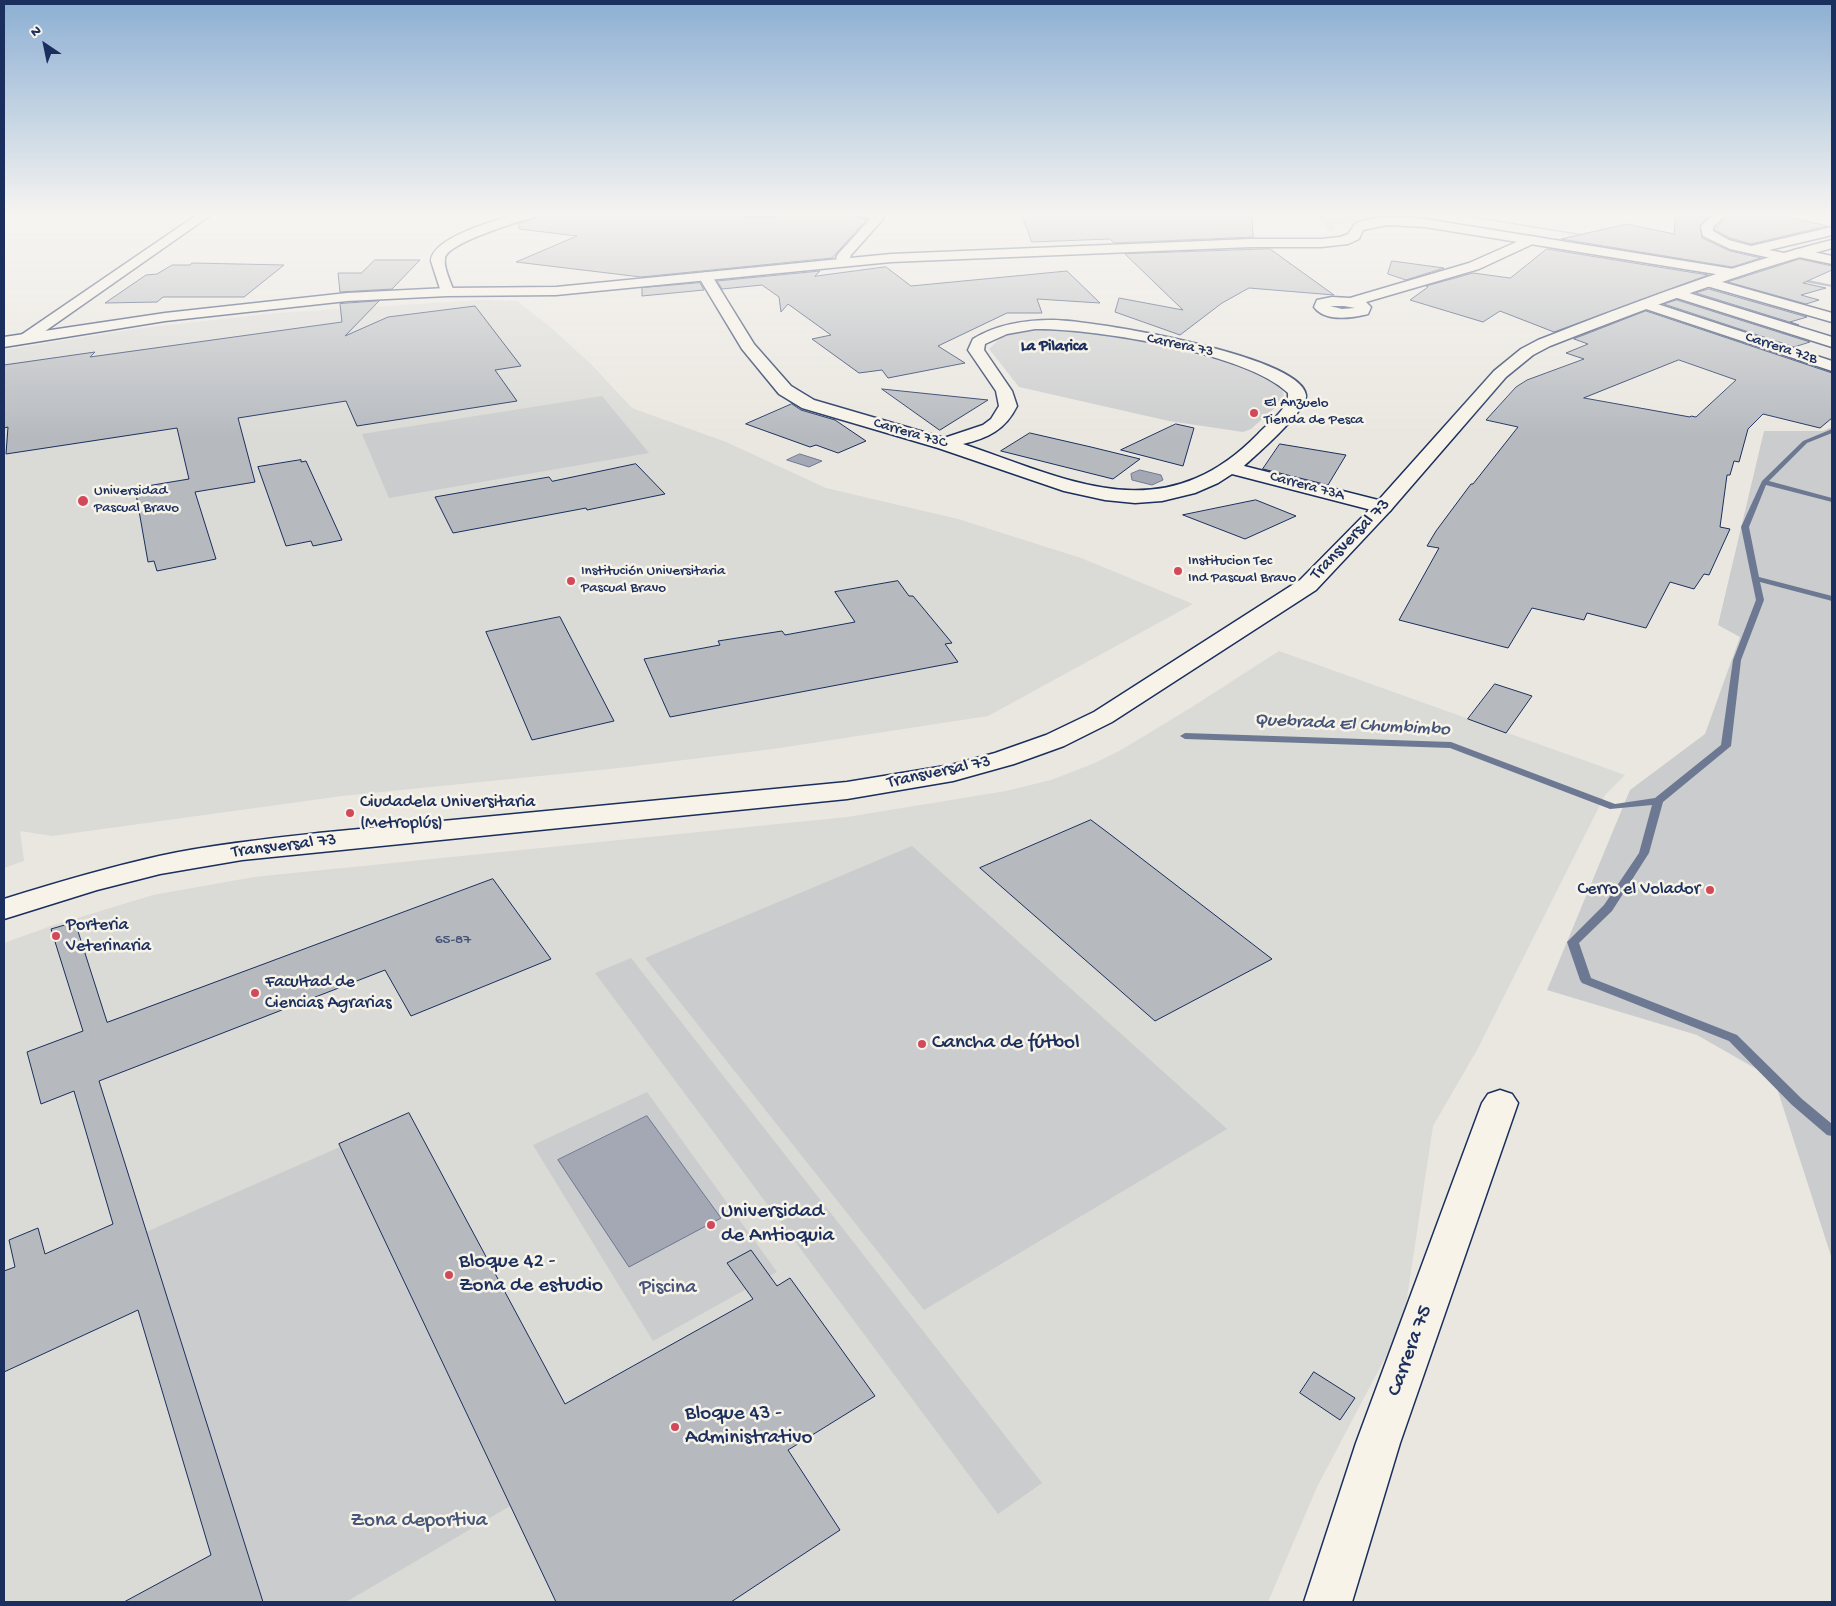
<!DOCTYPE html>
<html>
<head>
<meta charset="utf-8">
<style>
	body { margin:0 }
	#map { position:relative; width:1836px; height:1606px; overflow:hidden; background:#eae7e0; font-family:"Gochi Hand",sans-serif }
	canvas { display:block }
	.frame { position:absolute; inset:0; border:5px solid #1b2f5e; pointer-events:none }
	.north { position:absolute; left:20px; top:20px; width:50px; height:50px; -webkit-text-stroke:4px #f7f3e8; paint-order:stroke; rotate:326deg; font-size:14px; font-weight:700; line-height:20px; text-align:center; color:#1b2f5e }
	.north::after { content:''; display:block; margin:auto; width:18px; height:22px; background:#1b2f5e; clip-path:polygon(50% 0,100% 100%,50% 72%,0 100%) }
</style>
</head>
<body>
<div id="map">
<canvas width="1836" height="1606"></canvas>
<div class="frame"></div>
<div class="north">N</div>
</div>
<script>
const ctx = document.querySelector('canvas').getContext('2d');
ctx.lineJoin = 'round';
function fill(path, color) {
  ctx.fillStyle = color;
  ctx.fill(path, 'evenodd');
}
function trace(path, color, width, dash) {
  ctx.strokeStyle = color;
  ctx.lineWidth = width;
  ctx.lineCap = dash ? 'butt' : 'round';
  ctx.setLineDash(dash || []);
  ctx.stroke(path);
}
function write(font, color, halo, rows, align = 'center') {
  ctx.font = font + ' "Gochi Hand",sans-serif';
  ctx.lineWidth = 5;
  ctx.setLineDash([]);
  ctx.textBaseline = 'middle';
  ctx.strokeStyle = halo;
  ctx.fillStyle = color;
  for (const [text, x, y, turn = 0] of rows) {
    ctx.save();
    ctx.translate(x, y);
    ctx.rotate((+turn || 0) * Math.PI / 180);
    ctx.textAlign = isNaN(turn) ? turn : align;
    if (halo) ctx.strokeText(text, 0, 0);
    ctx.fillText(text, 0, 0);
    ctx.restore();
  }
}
const built = new Path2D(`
	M479 300 517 301 549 326 590 363 632 408 726 442 826 488 958 519 1081 558 1193 604 988 716 773 749 619 768 342 796 52 836 20 831 24 861 4 868V350L134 329 275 313Z
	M1279 651 1625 775 1605 795 1477 1050 1433 1126 1403 1324 1317 1487 1268 1602H4V943L51 926 153 895 254 877 847 817 1006 791 1051 780 1095 763 1121 750 1192 707Z`);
const green = new Path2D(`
	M1313 212H1497L1500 214 1390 216 1336 225 1331 233Z
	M1039 328 1094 330 1226 362 1267 375 1283 389 1284 400 1251 429 1243 432 1169 421 1019 387 989 349 1002 336Z
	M602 396 649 453 389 498 362 434Z
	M1832 427V1259L1774 1079 1697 1035 1547 990 1630 790 1705 734 1740 637 1718 625 1764 431H1823Z
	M912 846 1227 1129 924 1310 645 958Z
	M631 958 1042 1483 998 1514 595 973Z
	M647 1092 777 1272 653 1341 533 1145Z
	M340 1147 510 1506 346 1602H263L146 1232Z`);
const water = new Path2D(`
	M800 454 822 461 809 467 787 460Z
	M1140 470 1161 475 1163 480 1152 485 1132 480 1131 474Z
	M647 1116 721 1218 629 1267 558 1160Z`);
const stream = new Path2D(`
	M1436 212H1446L1594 236 1592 237Z
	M1795 277 1832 285V287L1793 280Z
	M1832 429V433L1807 443 1769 481 1832 498V502L1766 485 1749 527 1759 577 1832 596V601L1760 582 1764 600 1741 660 1731 746 1663 802 1649 853 1612 911 1579 943 1591 978 1737 1035 1802 1099 1832 1124V1136L1827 1135 1792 1105 1729 1041 1582 983 1580 980 1567 942 1604 905 1639 853 1652 805 1610 809 1450 748 1185 739 1180 736 1185 733 1451 742 1615 804 1655 798 1721 745 1733 660 1756 600 1741 527 1762 481 1803 441Z`);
const building = new Path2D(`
	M544 212 736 214 745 217 760 218 775 217 785 214H851L854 217 867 219 832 258 641 277 516 262 577 236 519 229V223L541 217Z
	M1021 212H1252L1253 236 1254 237 1114 243 1110 239 1032 242Z
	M1676 212H1713L1700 225 1702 238 1730 251 1761 258 1732 267 1561 239 1627 224 1674 234Z
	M1731 212H1768L1827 226 1751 244 1730 238 1715 230Z
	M1270 249 1334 295 1249 288 1222 303 1180 335 1115 312 1119 298 1183 310 1125 254Z
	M1547 249 1708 275 1554 332 1500 311 1483 322 1410 300 1428 287 1426 286 1473 273 1510 278Z
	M1800 259 1832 266V270L1803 283 1826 288 1801 295 1819 300 1806 304 1728 282Z
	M375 260H420L392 289 340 292 338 273H361Z
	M1392 261 1444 268 1406 280 1388 274Z
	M192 263 284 265 244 297H163L157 302 105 303 146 275 157 274 172 265H190Z
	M886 267 911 286 1067 271 1100 303 1037 299 1042 313H1007L938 346 965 363 888 378 882 370 859 373 812 339 831 335 788 304 781 312 779 297 762 285 722 289 717 281 820 271 815 276Z
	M700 283 704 290 642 296V288Z
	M1709 289 1807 317 1790 322 1799 325 1696 293Z
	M1677 300 1810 342 1794 347 1664 304Z
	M379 301 345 336 388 317 475 306 521 366 495 370 517 401 357 426 346 401 238 418 255 482 195 492 216 559 157 571 154 561 148 562 135 488 189 479 177 428 6 454 8 427 4 428V365L95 352 90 357 342 322 340 304Z
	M1646 311 1832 373V418L1820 428 1763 414 1748 429 1739 462 1734 461 1730 475H1727L1720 527 1730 529 1709 575 1704 574 1694 589 1670 582 1646 628 1587 613 1584 620 1532 608 1508 648 1399 620 1439 548 1427 546 1436 531 1471 484H1473L1518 427 1486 420 1516 387 1527 380 1584 359 1566 353 1588 344 1574 339ZM1679 360 1736 380 1696 417 1691 416 1690 417 1584 398Z
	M882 389 988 400 940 430Z
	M792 404 801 410 835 420 866 441 838 453 816 445 810 447 746 424Z
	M1176 424 1194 428 1183 466 1121 450Z
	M1030 433 1091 447 1140 459 1113 479 1001 451Z
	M1280 444 1346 455 1328 485 1263 469Z
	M301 460V462L306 461 342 540 313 546 311 541 286 546 258 467Z
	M636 464 665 494 587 510 586 508 453 533 435 497 549 477 552 481Z
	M1256 500 1296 516 1245 539 1183 515Z
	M898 581 909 596H913L952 643 945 644 958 662 670 717 644 659 720 645 718 641 782 631 785 635 855 622 835 592Z
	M560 617 614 721 532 740 486 632Z
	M1495 684 1532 696 1506 733 1468 719Z
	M1091 820 1111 835 1272 959 1155 1021 980 868Z
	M493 879 551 959 411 1016 385 970 99 1081 263 1602H124L211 1555 138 1310 4 1372V1271L15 1267 9 1240 38 1228 45 1254 113 1224 74 1091 41 1104 27 1052 83 1031 51 929 75 922 107 1022Z
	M409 1113 565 1404 753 1299 727 1263 751 1250 777 1286 790 1278 875 1396 788 1450 840 1530 731 1602H556L339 1144Z
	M1314 1372 1355 1398 1340 1420 1300 1393Z`);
const minor = new Path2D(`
	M201 212H215L31 341H21L18 338 21 335Z
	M524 212H542L540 215C524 220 448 242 445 258 443 268 451 282 454 292L452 295H442L431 261C432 236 504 218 524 212Z
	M736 212H784C778 218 742 218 736 212Z
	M852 212H878L884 218 851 255 850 258 853 262 851 265H841L836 258 838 254 871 218 854 215Z
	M1716 212H1729L1713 227V231L1729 240 1751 246 1832 227V235L1769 250 1789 254 1791 257 1784 261 1730 249 1703 236 1701 226Z
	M1530 236 1535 237 1536 240 1535 243 1479 269 1366 302 1371 307 1368 314C1352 318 1325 322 1314 307L1317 300 1332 297 1350 298 1469 263ZM1330 306H1344L1355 308 1342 309Z
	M1799 249 1832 256V264L1794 256 1792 253 1794 250Z
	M705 272 712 276 754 344 791 386 814 400 944 438 983 425 991 419 999 406 996 391 968 350 973 339C997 324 1025 320 1053 320 1090 320 1301 355 1306 395 1308 410 1256 455 1244 466L1390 503 1393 507 1390 511 1383 513 1232 474 1218 483 1195 493 1162 501 1135 503 1105 500 1064 491 938 448 802 408 779 394 742 349 698 276ZM1035 329C1093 328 1247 353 1288 393 1290 408 1267 424 1258 434 1163 531 1072 481 963 444 988 438 1005 430 1017 406L1012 391 984 350 985 344 1007 334Z
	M1708 278 1832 313V322L1703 285 1701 282 1703 279Z
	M1676 289 1832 337V347L1671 296 1669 293 1671 290Z
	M1645 300 1832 361V371L1640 307 1638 304 1640 301Z
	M1500 1090 1512 1094 1518 1103 1400 1443 1352 1602H1304L1356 1443 1482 1103 1488 1094Z`);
const tertiary = new Path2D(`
	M1398 217 1425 219 1734 269 1741 273 1734 277 1425 227 1387 225 1363 230 1359 239 1348 244 1321 247H1251L891 262 556 295 447 296 347 301 165 321 4 347V337L165 313 347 293 447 288 556 287 891 254 1251 239H1321L1340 237 1348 234 1355 224 1362 221 1376 218Z`);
const secondary = new Path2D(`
	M1832 240V248C1736 274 1642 310 1550 346L1533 355 1506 377 1390 511 1316 590 1112 722 1064 746 1014 764 953 781 847 799 242 860 160 874 97 890 4 919V899C55 883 106 868 159 856 211 845 265 839 318 833L847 782 951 765 995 753 1046 735 1094 712 1300 580 1376 503 1494 371 1521 349 1538 340C1635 302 1732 265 1832 240Z`);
const markers = [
	[1254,413,5,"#d1495b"],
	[83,501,6,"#d1495b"],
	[1178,571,5,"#d1495b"],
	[571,581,5,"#d1495b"],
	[350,813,5,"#d1495b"],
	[1710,890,5,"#d1495b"],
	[56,936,5,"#d1495b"],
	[255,993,5,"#d1495b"],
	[922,1044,5,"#d1495b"],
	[711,1225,5,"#d1495b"],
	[449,1275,5,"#d1495b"],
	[675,1427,5,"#d1495b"]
];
const farStreetnames = [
	["Carrera 73",1180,346,12],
	["Carrera 72B",1781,349,18],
	["Carrera 73C",910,434,16],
	["Carrera 73A",1307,487,15]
];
const farPoinames = [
	["El Anzuelo",1264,404],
	["Tienda de Pesca",1264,421],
	["Universidad",94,492],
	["Pascual Bravo",94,509],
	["Institucion Tec",1188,562],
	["Ind Pascual Bravo",1188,579],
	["Institución Universitaria",581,572],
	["Pascual Bravo",581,589]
];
const numberNames = [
	["65-87",453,941]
];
const farNeighbourhoodnames = [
	["La Pilarica",1054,348]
];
const streetNames = [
	["Transversal 73",1351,540,-46],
	["Transversal 73",939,773,-12],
	["Transversal 73",284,847,-7]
];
const poiNames = [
	["Ciudadela Universitaria",360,803],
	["(Metroplús)",360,824],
	["Cerro el Volador",1700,890,"right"],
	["Porteria",66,926],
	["Veterinaria",66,947],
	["Facultad de",265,983],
	["Ciencias Agrarias",265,1004]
];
const waterNames = [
	["Quebrada El Chumbimbo",1352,726,3]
];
const nearPoinames = [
	["Cancha de fútbol",932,1044],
	["Universidad",721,1213],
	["de Antioquia",721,1237],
	["Bloque 42 -",459,1263],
	["Zona de estudio",459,1287],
	["Bloque 43 -",685,1415],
	["Administrativo",685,1439]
];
const nearParknames = [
	["Piscina",668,1289],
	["Zona deportiva",419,1522]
];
const nearStreetnames = [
	["Carrera 75",1411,1351,-70]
];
fill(built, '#dadad6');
fill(green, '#cbcccd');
fill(water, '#a3a8b4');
trace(water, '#6d7892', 1);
fill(stream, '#6d7892');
fill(building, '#b6babf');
trace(building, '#1b2f5e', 1);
trace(minor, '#1b2f5e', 3);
trace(tertiary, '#1b2f5e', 3);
trace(secondary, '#1b2f5e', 3);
fill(minor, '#f7f3e8');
fill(tertiary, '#f7f3e8');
fill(secondary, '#f7f3e8');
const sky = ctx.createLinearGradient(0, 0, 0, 437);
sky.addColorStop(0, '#8cafd3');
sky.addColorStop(0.49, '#f6f4f1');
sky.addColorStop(1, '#f6f4f100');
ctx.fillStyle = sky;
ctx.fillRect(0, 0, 1836, 437);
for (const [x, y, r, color] of markers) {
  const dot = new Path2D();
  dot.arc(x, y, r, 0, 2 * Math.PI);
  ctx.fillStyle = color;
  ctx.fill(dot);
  trace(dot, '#f7f3e8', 2);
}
write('15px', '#1b2f5e', '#f7f3e8', farStreetnames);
write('15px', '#1b2f5e', '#f7f3e8', farPoinames, 'left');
write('15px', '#425276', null, numberNames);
write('bold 16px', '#1b2f5e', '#f7f3e8', farNeighbourhoodnames);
write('18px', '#1b2f5e', '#f7f3e8', streetNames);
write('18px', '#1b2f5e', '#f7f3e8', poiNames, 'left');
write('italic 19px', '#445378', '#f7f3e8', waterNames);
write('21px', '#1b2f5e', '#f7f3e8', nearPoinames, 'left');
write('21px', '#47567a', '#f7f3e8', nearParknames);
write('21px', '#1b2f5e', '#f7f3e8', nearStreetnames);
</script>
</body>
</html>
